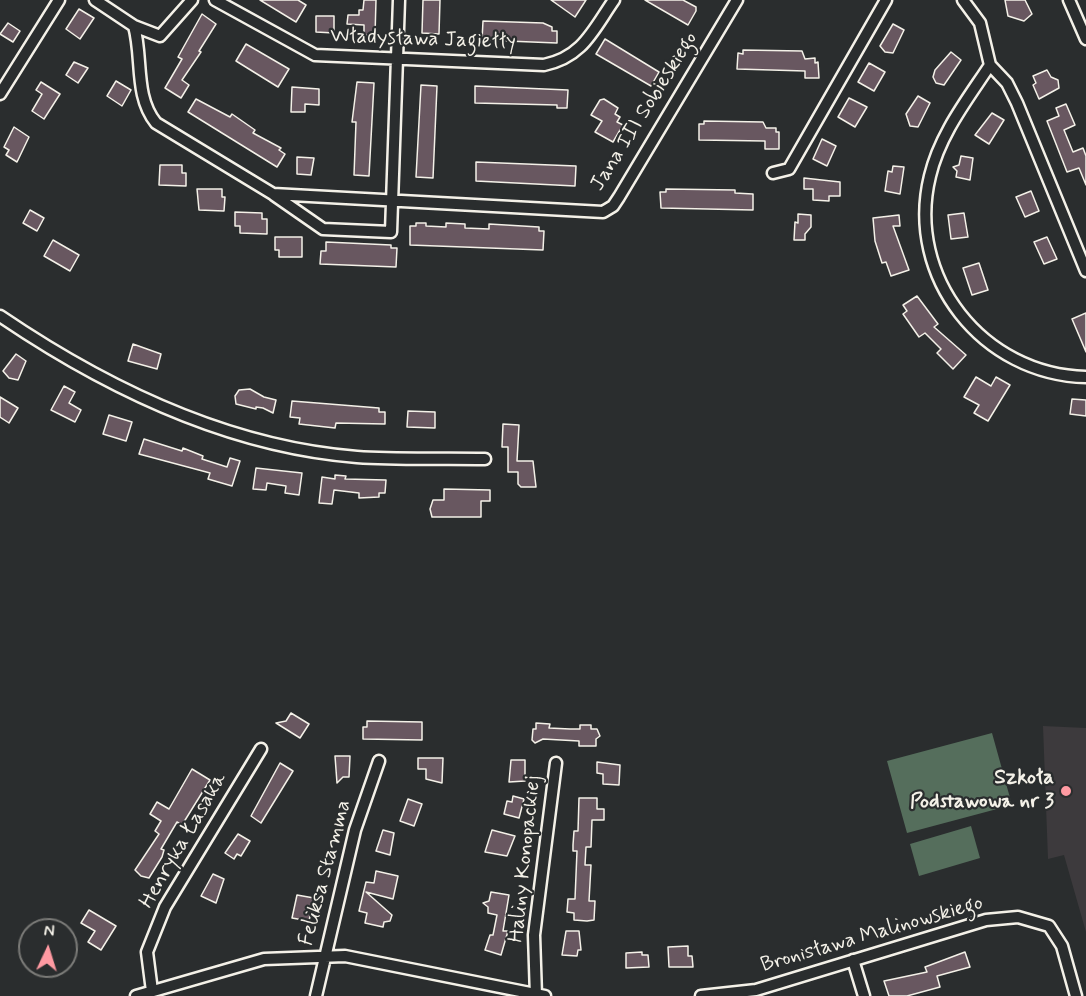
<!DOCTYPE html>
<html>
<head>
<meta charset="utf-8">
<style>
	body { margin:0 }
	#map { position:relative; width:1086px; height:996px; overflow:hidden; background:#2a2d2e; font-family:Mynerve,sans-serif }
	canvas { display:block }
	.north { position:absolute; left:18px; top:918px; width:60px; height:60px; box-sizing:border-box; background:#2a2d2e; border:2px solid #7b7b78; border-radius:50%; rotate:4deg; font-size:16px; font-weight:700; line-height:24px; text-align:center; color:#f4f1e8 }
	.north::after { content:''; display:block; margin:auto; width:21px; height:27px; background:#ff9aa2; clip-path:polygon(50% 0,100% 100%,50% 72%,0 100%) }
</style>
</head>
<body>
<div id="map">
<canvas width="1086" height="996"></canvas>
<div class="north">N</div>
</div>
<script>
const ctx = document.querySelector('canvas').getContext('2d');
ctx.lineJoin = 'round';
function fill(path, color) {
  ctx.fillStyle = color;
  ctx.fill(path, 'evenodd');
}
function trace(path, color, width, dash) {
  ctx.strokeStyle = color;
  ctx.lineWidth = width;
  ctx.lineCap = dash ? 'butt' : 'round';
  ctx.setLineDash(dash || []);
  ctx.stroke(path);
}
function write(font, color, halo, rows, align = 'center') {
  ctx.font = font + ' Mynerve,sans-serif';
  ctx.lineWidth = 4.5;
  ctx.setLineDash([]);
  ctx.textBaseline = 'middle';
  ctx.strokeStyle = halo;
  ctx.fillStyle = color;
  for (const [text, x, y, turn = 0] of rows) {
    ctx.save();
    ctx.translate(x, y);
    ctx.rotate((+turn || 0) * Math.PI / 180);
    ctx.textAlign = isNaN(turn) ? turn : align;
    if (halo) ctx.strokeText(text, 0, 0);
    ctx.fillText(text, 0, 0);
    ctx.restore();
  }
}
const built = new Path2D(`
	M1043 726 1086 728V932L1064 855 1048 859Z`);
const green = new Path2D(`
	M992 733 1012 805 907 833 887 761Z
	M971 826 980 858 919 876 910 844Z`);
const building = new Path2D(`
	M260 0H298L306 5 296 22Z
	M364 0H376L375 36 364 35V25L347 24 348 15H359V10H363Z
	M423 0H440L439 34 422 33Z
	M551 0H586L575 17Z
	M645 0H683L696 7V11L688 25Z
	M1005 0H1025L1032 14 1024 21 1008 16Z
	M79 9 94 18 80 39 66 29Z
	M202 14 216 24 199 51 201 52 182 80 189 85 181 98 165 88 182 59 178 57Z
	M316 16H334V33L316 32Z
	M483 21 543 23 552 27V31H557V43L482 40Z
	M8 23 20 31 13 42 0 34Z
	M893 24 904 30 893 53 885 52 880 46Z
	M605 39 659 72 651 86 596 54Z
	M246 44 289 69 278 87 236 61Z
	M743 50 802 51 805 59 815 58V63L818 62 819 78H805V71L737 69 738 53 743 54Z
	M951 52 961 60 944 85 936 83 933 77 935 70Z
	M74 62 88 68 78 83 66 75Z
	M869 63 885 72 874 91 858 82Z
	M1047 70 1051 77 1058 80 1059 88 1039 99 1033 85 1036 83 1033 76Z
	M116 81 131 90 122 106 107 96Z
	M41 82 60 94 44 119 32 111 42 94 36 90Z
	M357 82 374 83 369 176 354 175 356 122H352Z
	M421 85 437 86 433 178 416 177Z
	M475 86 568 90 567 108H557V105L475 103Z
	M292 87 319 89V105L305 104V112H291Z
	M918 96 930 103 918 127 910 126 906 114Z
	M849 98 867 107 855 127 838 117Z
	M196 99 230 117 232 114 255 130 253 133 281 148 279 150 285 154 277 167 188 112Z
	M604 99 618 108 615 114 620 117 617 122 623 125 613 142 595 132 602 121 591 115 600 100Z
	M1066 104 1075 125 1064 130 1073 152 1083 148 1086 156V185L1079 168 1067 172 1047 121 1059 116 1056 108Z
	M992 113 1004 120 989 144 975 135Z
	M704 121 763 122 766 128H776V132H779V149H765V141L699 140V124H704Z
	M14 127 29 137 17 162 6 155 9 150 4 147Z
	M822 139 836 146 827 166 813 159Z
	M961 156 973 158 970 180 956 177 957 171 953 167 959 165Z
	M297 157 314 158 311 175 297 174Z
	M476 162 576 166 575 186 476 181Z
	M160 165H182V173H186V186L159 185Z
	M893 166 904 167 900 194 885 191 888 171 892 172Z
	M804 178 840 182V196H829V201L813 200V189H804Z
	M197 189H222V197H225L224 211 199 210Z
	M666 189 735 190V193L753 194V210L661 208 660 192H666Z
	M1031 191 1039 211 1025 217 1016 197Z
	M30 210 44 218 37 231 23 223Z
	M235 212 262 213V219H267V234L240 233V226H235Z
	M964 213 968 237 951 239 948 215Z
	M798 214 811 215V227L805 234V240H794L795 222 798 223Z
	M899 215 900 226H893L909 270 891 276 886 262 882 263 875 241 873 218Z
	M416 223H426V226L446 227V223L465 224V228L489 229V224L539 227V231H544L543 250 410 245V226H416Z
	M275 237H302V257H279V250H275Z
	M1047 237 1057 259 1044 264 1034 242Z
	M53 240 79 255 70 271 44 256Z
	M326 242 391 245V248H397L396 267 320 264 321 251H326Z
	M979 263 988 290 972 295 963 268Z
	M917 296 938 324 934 327 966 355 953 369 937 353 941 349 925 333 919 337 903 314 907 311 903 305Z
	M1086 313V352L1072 319Z
	M133 344 161 354 157 369 128 361Z
	M16 354 26 361 18 380 9 378 3 371Z
	M976 377 991 386 996 377 1010 385 988 421 974 413 979 405 964 397Z
	M64 386 75 392 69 403 81 410 75 422 51 410Z
	M250 389 264 397 276 400 273 413 263 408 256 407V409L236 404 235 396 239 390Z
	M0 397 18 408 9 423 0 417Z
	M1072 399 1086 400V416L1070 414Z
	M292 401 379 408V412H385V424L336 423 335 428 299 424 300 418 290 417Z
	M408 411 435 412V428L407 427Z
	M109 415 132 422 126 441 103 434Z
	M503 424 519 425 517 461H533L536 487H521L518 484V472H508V447H502Z
	M144 439 182 451 183 448 203 456 202 459 227 467 230 458 240 461 232 486 208 479 210 473 139 454Z
	M256 468 302 473 299 495 285 493 286 486 267 483 266 490 253 489Z
	M335 475 346 476 345 479 386 480 385 493H379V497L359 498V493L334 490 332 504 319 503 322 477 335 479Z
	M444 489 490 490V501H481V517H432L430 509 433 500H444Z
	M291 713 309 724 300 738 276 723 286 721Z
	M367 721 422 722V740L363 739V727H367Z
	M536 723 550 724 549 728 570 729H580V725H591V729H597L600 736 596 739V746H579V741L543 739 535 743 532 740 533 729H536Z
	M335 756H350L349 777H343L337 783Z
	M418 758H443L442 783 426 779V769H418Z
	M511 760H525V781L509 782Z
	M597 762 620 765 619 785 603 784V774L597 773Z
	M280 763 293 771 261 823 251 816Z
	M192 769 210 780 182 825 177 822 161 849 164 850 162 857 149 878 141 876 135 870 159 834 155 831 161 821 150 814 157 802 169 809Z
	M513 796 524 799 519 818 504 814 507 801 512 802Z
	M579 798H597V809H604V820H592L591 847H586L585 865H591L589 901H595L594 920 587 921 574 920V913L567 912 568 899H575L577 851H573V845L574 831H578Z
	M408 799 422 804 414 826 400 821Z
	M383 830 394 833 390 855 376 851Z
	M492 830 515 836 507 856 485 852Z
	M238 834 250 841 241 856 237 854 234 859 225 853Z
	M376 871 398 876 393 899 366 892 392 915 390 921 384 922 383 927 365 923 367 913 359 911 366 882 374 883Z
	M213 874 224 879 216 903 201 896Z
	M491 892 509 895 503 931H508L501 955 485 950 490 935H493L497 915 488 913V907L483 903 489 901Z
	M297 895 314 898 309 921 292 918Z
	M89 910 116 926 101 950 88 942 95 931 81 923Z
	M566 931H579L581 950H578L577 956 562 955Z
	M688 946V956H692L693 967H669L668 947Z
	M642 952V955H648L649 967 626 968V953Z
	M965 952 970 967 937 976 940 987 907 996H889L884 981 927 972 925 967Z`);
const minor = new Path2D(`
	M95 0 134 26C143 58 134 96 156 123L273 194 603 212 613 206 619 197 737 0
	M215 0 315 55 544 65C583 57 593 30 614 0
	M963 0 980 23 990 65 1007 83 1017 103 1086 271
	M1069 0 1086 39
	M134 26 160 36 192 0
	M990 65C967 100 940 134 930 176 905 277 983 375 1086 377
	M0 94 59 0
	M773 173 789 169 886 0
	M274 195 323 229 391 232 399 0
	M0 316C106 388 227 447 357 457 399 460 442 458 485 459
	M853 960 864 996
	M152 991 147 952 165 907 261 749
	M136 996 264 959 345 956 545 996
	M316 996 355 830 379 761
	M536 996 534 935 556 763
	M701 996 756 990 986 920 1018 917 1049 926 1062 946 1076 996`);
const markers = [
	[1066,791,6,"#ff9aa2"]
];
const streetNames = [
	["Władysława Jagiełły",423,40,2],
	["Jana III Sobieskiego",645,112,-58],
	["Henryka Łasaka",184,841,-60],
	["Haliny Konopackiej",526,859,-84],
	["Feliksa Stamma",326,873,-75],
	["Bronisława Malinowskiego",872,935,-16]
];
const poiNames = [
	["Szkoła",1054,779],
	["Podstawowa nr 3",1054,803]
];
fill(built, '#3d3a3d');
fill(green, '#556e5c');
fill(building, '#685760');
trace(building, '#f4f1e8', 1.5);
trace(minor, '#f4f1e8', 15);
trace(minor, '#2a2d2e', 10);
for (const [x, y, r, color] of markers) {
  const dot = new Path2D();
  dot.arc(x, y, r, 0, 2 * Math.PI);
  ctx.fillStyle = color;
  ctx.fill(dot);
  trace(dot, '#2a2d2e', 2);
}
write('21px', '#f4f1e8', '#2a2d2e', streetNames);
write('bold 21px', '#f4f1e8', '#2a2d2e', poiNames, 'right');
</script>
</body>
</html>
